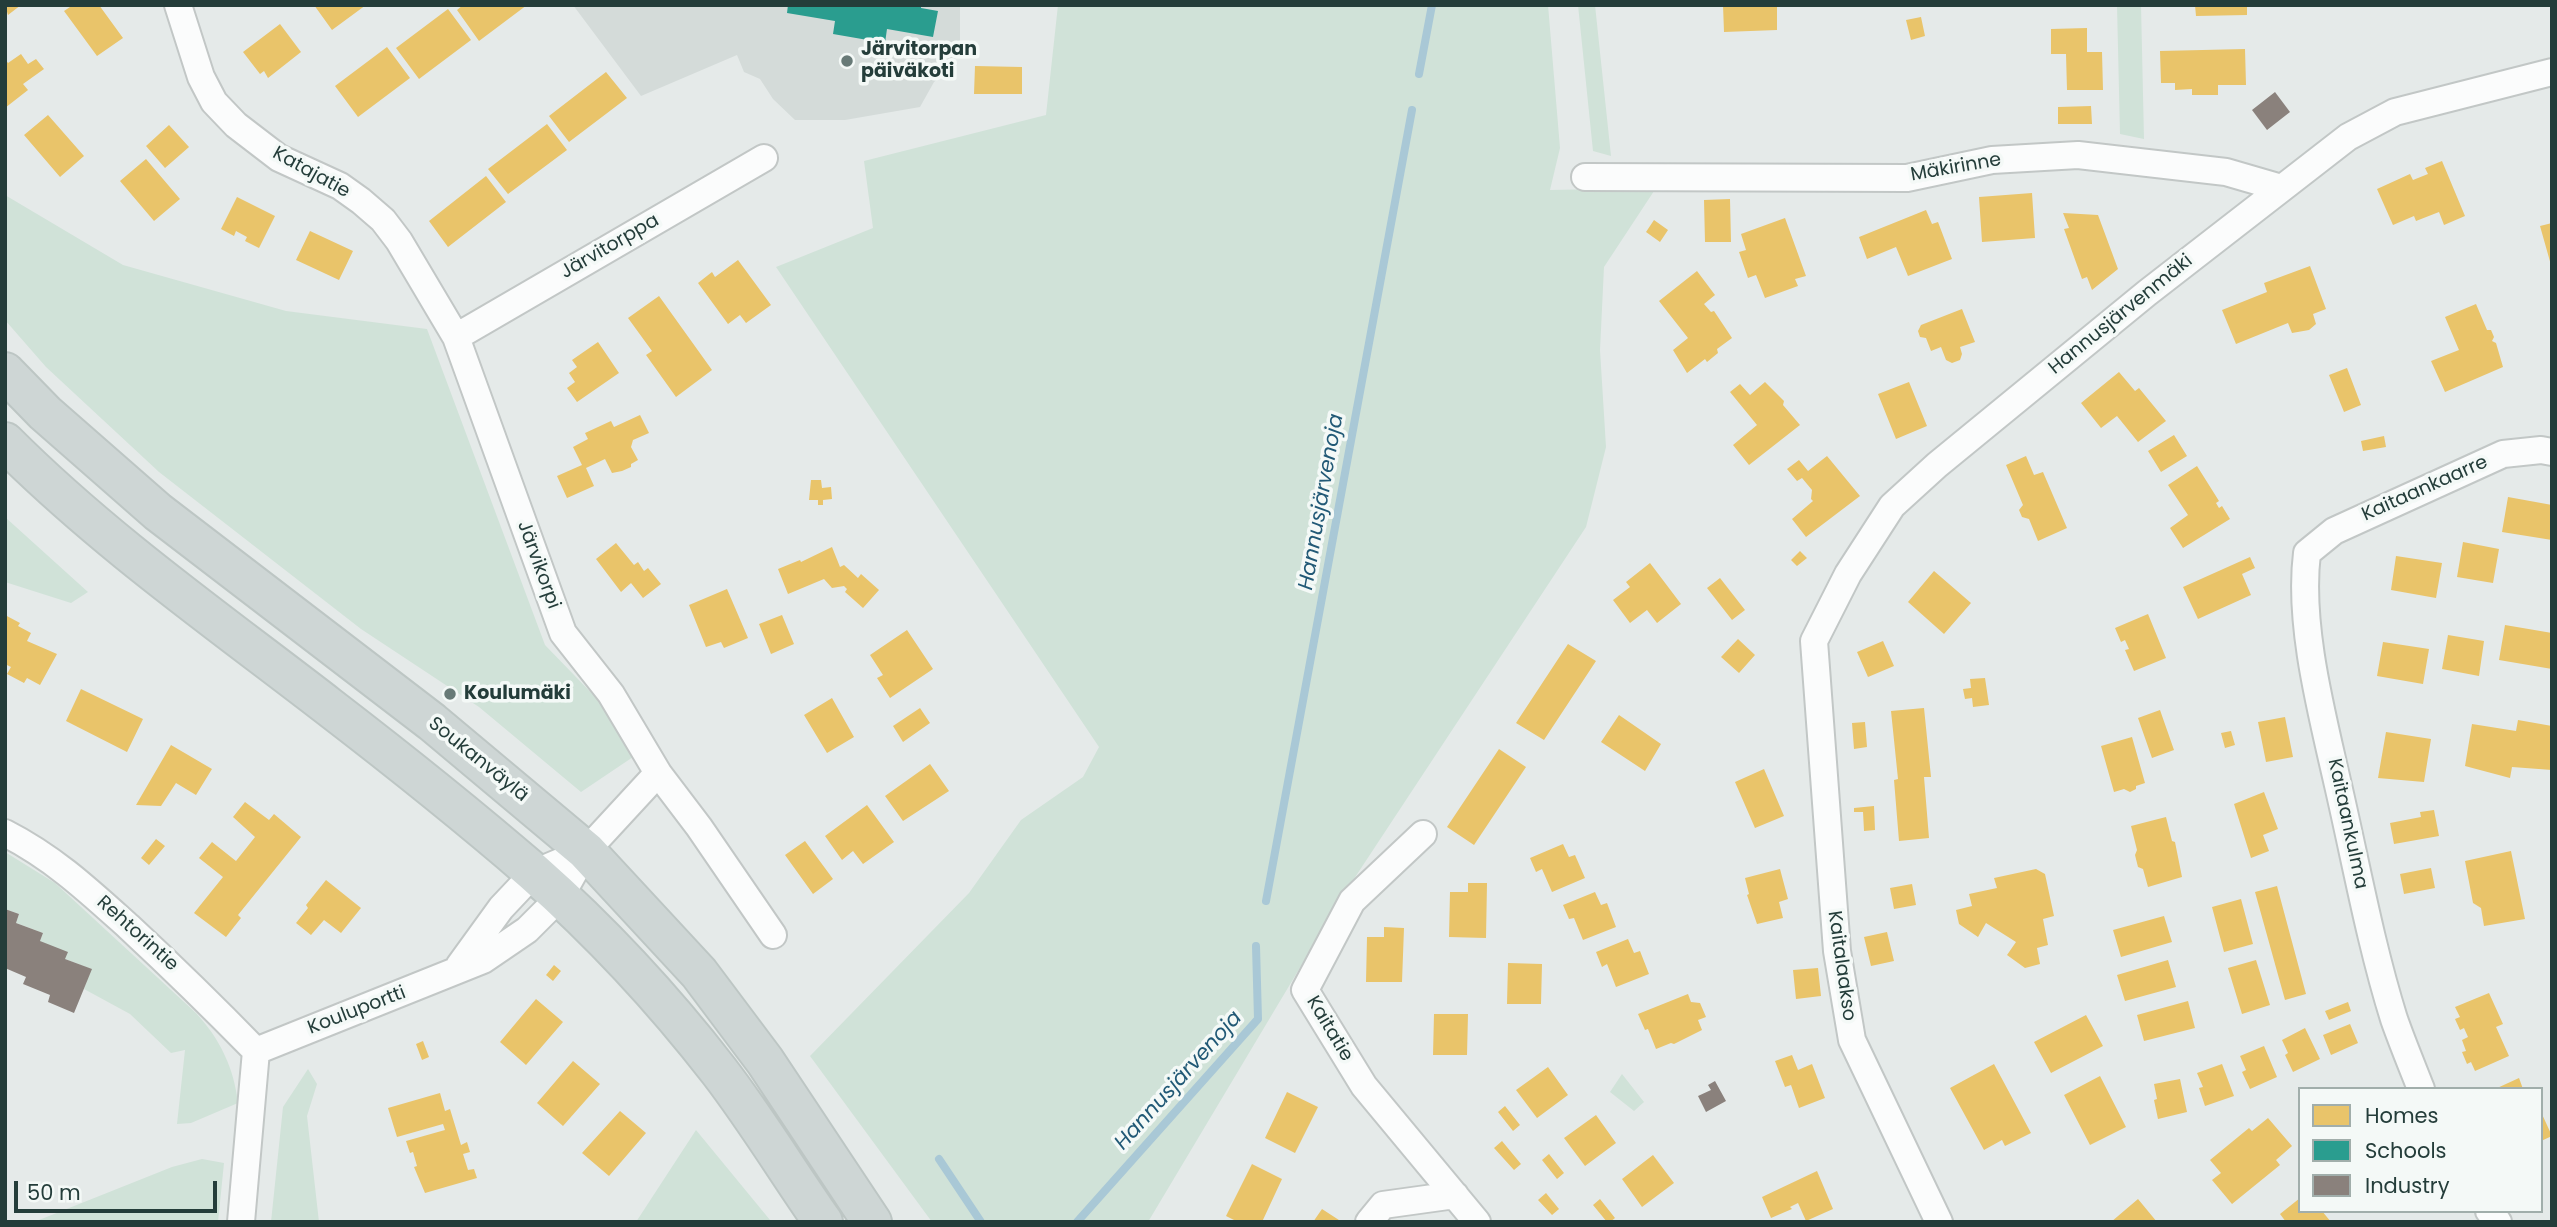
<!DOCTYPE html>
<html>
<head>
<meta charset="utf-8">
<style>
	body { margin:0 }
	#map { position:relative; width:2557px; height:1227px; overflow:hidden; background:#e5eae9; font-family:Poppins,sans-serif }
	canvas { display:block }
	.frame { position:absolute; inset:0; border:7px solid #243d3a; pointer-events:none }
	.legend { position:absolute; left:2298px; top:1087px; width:245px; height:126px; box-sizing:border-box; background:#f4f9f7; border:2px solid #a1aeab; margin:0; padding:9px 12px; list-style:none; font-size:21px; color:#243d3a }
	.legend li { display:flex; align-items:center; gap:14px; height:35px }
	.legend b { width:35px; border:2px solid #a1aeab }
	.scale { position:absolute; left:14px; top:1181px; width:203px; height:32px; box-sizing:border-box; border:4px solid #243d3a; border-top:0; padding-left:9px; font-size:21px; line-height:24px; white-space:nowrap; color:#243d3a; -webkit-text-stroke:5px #f4f9f7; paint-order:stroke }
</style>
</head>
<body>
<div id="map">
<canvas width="2557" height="1227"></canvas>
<div class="frame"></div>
<ul class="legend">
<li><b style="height:19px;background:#e9c46a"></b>Homes</li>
<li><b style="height:19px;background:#2a9d8f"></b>Schools</li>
<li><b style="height:19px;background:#8a817c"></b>Industry</li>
</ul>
<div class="scale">50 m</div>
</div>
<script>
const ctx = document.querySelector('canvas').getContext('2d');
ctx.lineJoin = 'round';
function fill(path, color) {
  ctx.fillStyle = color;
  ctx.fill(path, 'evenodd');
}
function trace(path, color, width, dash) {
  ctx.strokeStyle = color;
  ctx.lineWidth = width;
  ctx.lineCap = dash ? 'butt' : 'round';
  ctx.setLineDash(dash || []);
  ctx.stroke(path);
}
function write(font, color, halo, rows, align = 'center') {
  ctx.font = font + ' Poppins,sans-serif';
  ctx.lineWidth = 7;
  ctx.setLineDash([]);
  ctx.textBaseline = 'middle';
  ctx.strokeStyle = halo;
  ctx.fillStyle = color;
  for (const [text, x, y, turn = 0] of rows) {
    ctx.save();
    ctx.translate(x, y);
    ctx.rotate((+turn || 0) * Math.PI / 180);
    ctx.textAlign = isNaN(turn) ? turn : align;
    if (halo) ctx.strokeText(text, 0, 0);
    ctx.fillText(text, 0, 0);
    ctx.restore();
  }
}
const built = new Path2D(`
	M573 5H960V41L953 67 934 82 920 107 845 120H795L773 99 760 79 744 72 737 55 641 96Z`);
const green = new Path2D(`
	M1058 5H1548L1560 148 1550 190 1656 188 1604 267 1600 350 1606 447 1586 527 1344 894 1148 1222H932L810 1056 969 893 1021 820 1083 777 1099 747 776 267 873 228 864 161 1046 115Z
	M1578 5H1595L1611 156 1593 151Z
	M2117 5H2141L2144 139 2120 134Z
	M5 195 123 265 286 311 427 329 545 645 605 707 633 757 581 792 479 707 361 629 159 472 46 367 5 320Z
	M5 517 88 592 71 603 5 582Z
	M5 852 55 883 196 1013C220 1039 234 1068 238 1103L191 1123 177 1124 185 1050 171 1053 130 1014 84 989 91 969 65 959 40 941 43 933 16 923 19 914 5 909Z
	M308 1069 317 1084 307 1116 319 1222H271L283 1107Z
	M1622 1074 1644 1102 1634 1111 1610 1092Z
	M696 1130 770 1220 771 1222H636Z
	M202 1159 224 1163 218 1222H34L172 1167Z`);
const homes = new Path2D(`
	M5 5H21L8 15Z
	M73 5H99L123 38 97 56 64 11Z
	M314 5H366L332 30Z
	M463 5H527L479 41 457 10Z
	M1723 5H1777V30L1724 32Z
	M2195 5H2247V15L2196 16Z
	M448 9 471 40 419 79 396 48Z
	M1921 17 1925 36 1911 40 1906 20Z
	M280 24 301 52 268 78 264 71 260 74 243 52Z
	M2087 28V52H2102L2103 90H2067L2066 54H2051V29Z
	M387 47 410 78 358 117 335 86Z
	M2245 49 2246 85H2218V95H2192V89L2175 90V83H2161L2160 51Z
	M21 54 28 64 36 59 44 69 23 84 28 90 5 108V59L8 63Z
	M975 66 1022 67V94H974Z
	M606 72 627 98 569 142 549 116Z
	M2091 106 2092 124H2058V107Z
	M48 115 84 156 60 177 24 135Z
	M547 124 567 150 508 194 488 169Z
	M169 125 189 147 165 168 146 146Z
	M146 159 180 199 154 221 120 181Z
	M2442 161 2465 216 2444 225 2439 212 2416 221 2414 216 2393 225 2377 189 2410 174 2413 180 2428 174 2425 168Z
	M486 176 506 202 448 247 429 221Z
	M2032 193 2035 238 1982 242 1979 197Z
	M237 197 275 216 259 248 245 241 247 237 236 231 234 236 221 229Z
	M1730 199 1731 242H1705L1704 200Z
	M1926 210 1932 224 1938 222 1952 259 1908 276 1896 247 1867 259 1859 237Z
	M2063 213 2098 215 2118 269 2092 290 2087 277 2082 279 2064 229 2069 228Z
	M1785 218 1806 276 1795 279 1798 286 1765 298 1756 275 1748 278 1739 252 1746 250 1741 234Z
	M1654 220 1668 230 1660 242 1646 232Z
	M2552 223V265H2551L2540 226Z
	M310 231 353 251 339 280 296 260Z
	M738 260 771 305 746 323 740 315 728 324 698 283 712 272 715 277Z
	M2310 266 2326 309 2313 314 2316 324 2309 330 2292 333 2288 323 2236 344 2222 310 2267 292 2264 283Z
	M1697 271 1715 295 1704 304 1711 312 1714 311 1732 338 1717 349 1718 353 1707 362 1705 359 1687 373 1673 350 1688 338 1659 301Z
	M659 296 712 370 676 397 646 355 652 351 628 318Z
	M2476 304 2487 330H2491L2494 337 2492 341 2496 343 2503 367 2445 392 2431 361 2459 350 2445 317Z
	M1962 309 1975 342 1960 347 1962 354 1960 360 1952 363 1946 360 1941 347 1931 351 1926 338 1920 337 1918 331 1921 325Z
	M598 342 619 373 577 402 567 388 575 382 569 373 577 367 572 360Z
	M2347 368 2361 405 2344 412 2329 375Z
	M2119 372 2135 391 2139 388 2166 421 2138 442 2117 416 2101 428 2081 403Z
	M1765 382 1784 401 1783 405 1800 425 1749 465 1733 445 1757 425 1730 392 1740 384 1750 395Z
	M1909 382 1927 426 1896 439 1878 394Z
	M640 415 649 433 633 440 631 447 638 460 631 464V467L622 471 612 473 605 459 586 468 594 486 567 498 557 476 582 465 573 447 588 439 585 433 611 421 614 427Z
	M2174 435 2187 456 2161 472 2148 451Z
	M2384 436 2386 447 2363 451 2361 441Z
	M1827 456 1860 496 1806 537 1792 519 1813 501 1811 499 1812 490 1802 478 1797 481 1787 469 1799 460 1808 471Z
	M2026 456 2034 475 2043 472 2067 528 2038 541 2029 519 2022 517 2019 510 2023 505 2006 465Z
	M2197 466 2219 501 2216 503 2219 508 2222 506 2230 519 2183 548 2170 528 2188 515 2168 485Z
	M811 480H821L822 488 831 487 832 499 823 500V505H818V500H809Z
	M2508 497 2552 505V540L2502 532Z
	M2463 542 2499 549 2493 583 2457 577Z
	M616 543 634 565 638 562 644 571 648 568 661 584 643 598 631 583 621 592 596 559Z
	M832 547 840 567 844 565 858 578 861 574 879 590 863 608 845 592 847 589 844 586 832 588 824 579 788 594 778 569 800 560 801 562Z
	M1800 551 1807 558 1797 566 1791 560Z
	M2396 556 2442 563 2436 598 2391 590Z
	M2250 557 2255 568 2242 574 2251 595 2198 619 2183 587Z
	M1650 563 1681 604 1657 623 1647 610 1630 623 1613 600 1630 587 1626 582Z
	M1934 571 1971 603 1944 634 1908 602Z
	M1720 578 1745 610 1732 620 1707 588Z
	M727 589 748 638 724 648 721 642 706 647 689 605Z
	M2148 614 2166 658 2134 671 2125 650 2129 649 2125 640 2121 642 2115 628Z
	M5 615 20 623 18 626 31 633 27 641 57 654 40 685 27 678 24 683 7 674 11 667 5 664Z
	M782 615 794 644 771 654 759 624Z
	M2505 625 2552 633V669L2499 660Z
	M907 630 933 669 890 698 877 678 883 675 870 655Z
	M2448 635 2484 641 2479 676 2442 669Z
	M1738 639 1755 655 1739 673 1721 657Z
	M1883 641 1894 666 1868 677 1857 652Z
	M2383 642 2429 649 2423 684 2377 676Z
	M1568 644 1596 661 1544 740 1516 723Z
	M1985 678 1989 705 1973 707 1972 698 1965 699 1963 689 1971 688 1970 679Z
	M81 689 143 719 127 752 66 721Z
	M832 698 854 737 827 753 804 715Z
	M920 708 930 723 903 742 893 726Z
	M1924 708 1931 777H1924L1929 838 1899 841 1894 780 1898 779 1891 711Z
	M2160 710 2174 750 2152 758 2138 718Z
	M1619 715 1661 744 1645 771 1601 742Z
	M2285 717 2293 757 2266 762 2258 722Z
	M2518 720 2552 726V770L2512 767 2510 778 2465 766 2472 724 2516 731Z
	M1865 722 1867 747 1854 749 1852 723Z
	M2231 731 2235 745 2225 748 2221 733Z
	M2386 732 2431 739 2424 782 2378 778Z
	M2132 737 2145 783 2136 786V789L2130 792 2124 789 2114 792 2101 746Z
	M171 745 212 769 196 795 176 783 161 806 136 805Z
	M1499 749 1526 767 1474 845 1447 827Z
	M930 764 949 791 903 821 885 796Z
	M1764 769 1784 816 1755 828 1735 782Z
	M2264 792 2278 829 2263 835 2269 851 2251 858 2234 804Z
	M245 802 269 820 274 814 301 837 238 915 241 918 226 937 194 913 223 877 199 858 212 842 236 861 255 837 233 817Z
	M867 805 894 842 863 864 853 851 842 860 825 836Z
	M1874 806 1875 830 1864 831 1863 812H1854V808Z
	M2434 810 2439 836 2394 844 2390 823 2421 817 2420 812Z
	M2166 817 2172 841 2175 842 2182 877 2148 887 2143 869 2138 867 2135 855 2137 850 2131 826Z
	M156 839 165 846 149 865 141 858Z
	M805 841 833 879 813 894 785 855Z
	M1563 844 1569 857 1575 855 1585 878 1552 892 1542 869 1536 872 1530 858Z
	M2511 851 2525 919 2484 926 2481 908 2473 903 2465 861Z
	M2431 868 2435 888 2404 894 2400 874Z
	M1780 869 1788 899 1779 902 1783 918 1757 924 1747 895 1749 894 1745 878Z
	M2036 869 2045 874 2054 916 2043 919 2048 945 2037 948 2040 964 2025 968 2007 955 2016 942 1986 923 1978 937 1959 924 1956 910 1972 906 1969 894 1997 888 1994 878Z
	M326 880 361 908 341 933 324 920 311 935 296 923 308 908 306 905Z
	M1468 883H1487L1486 938 1449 937 1450 892H1468Z
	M1912 884 1916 905 1894 909 1890 888Z
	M2277 886 2306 994 2285 1000 2255 892Z
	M1595 892 1601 905 1607 903 1616 927 1583 940 1574 918 1569 919 1563 905Z
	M2241 899 2253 944 2224 952 2212 907Z
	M2164 916 2172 942 2121 957 2113 930Z
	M1384 927 1404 928 1402 982H1366L1367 937H1384Z
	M1887 932 1894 961 1871 966 1864 937Z
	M1628 939 1634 953 1640 951 1649 974 1616 987 1607 964 1602 967 1596 952Z
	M2168 960 2176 987 2125 1001 2117 975Z
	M2256 960 2270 1005 2242 1014 2228 968Z
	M1508 963 1542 964 1541 1004H1507Z
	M554 965 561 971 553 981 546 975Z
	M1818 968 1821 996 1796 999 1793 970Z
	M2489 993 2503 1024 2496 1027 2509 1056 2475 1071 2471 1062 2467 1064 2462 1052 2466 1051 2462 1040 2468 1037 2464 1028 2460 1030 2455 1019 2460 1017 2455 1007Z
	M1688 994 1691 1002 1700 1003 1706 1017 1698 1020 1702 1030 1674 1044 1671 1043 1656 1049 1648 1029 1645 1030 1638 1014Z
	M536 999 563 1022 526 1065 500 1042Z
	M2188 1001 2195 1028 2144 1041 2137 1015Z
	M2348 1002 2351 1011 2329 1020 2325 1011Z
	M1434 1014H1468L1467 1055H1433Z
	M2086 1015 2103 1046 2051 1073 2034 1042Z
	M2350 1024 2358 1043 2331 1055 2323 1035Z
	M2305 1028 2320 1059 2293 1072 2285 1055 2288 1053 2282 1040Z
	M423 1041 429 1057 422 1060 416 1044Z
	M2264 1046 2277 1077 2250 1089 2242 1072 2246 1070 2240 1056Z
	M1792 1055 1798 1070 1812 1064 1825 1098 1799 1108 1791 1085 1785 1087 1775 1061Z
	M573 1061 600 1084 563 1126 537 1103Z
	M1994 1064 2031 1133 2005 1146 2002 1140 1984 1150 1950 1088Z
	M2222 1064 2234 1096 2205 1106 2199 1088 2203 1087 2197 1073Z
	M1548 1067 1568 1095 1537 1118 1516 1090Z
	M2100 1076 2126 1127 2090 1145 2064 1095Z
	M2519 1078 2523 1089H2495Z
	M2180 1079 2187 1112 2158 1119 2154 1100 2157 1099 2154 1084Z
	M1287 1092 1318 1107 1295 1153 1265 1138Z
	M440 1093 445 1111 450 1109 461 1145 467 1142 470 1152 463 1154 468 1170 474 1169 477 1178 425 1193 414 1167 417 1166 413 1152 410 1153 406 1141 445 1130 443 1124 397 1137 388 1108Z
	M1505 1106 1520 1125 1513 1131 1498 1112Z
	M620 1111 646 1133 609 1176 582 1153Z
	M2541 1112 2552 1136 2541 1141Z
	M1596 1115 1616 1143 1585 1166 1564 1138Z
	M2268 1118 2292 1146 2276 1160 2280 1165 2232 1204 2212 1180 2221 1173 2210 1160 2249 1128 2252 1131Z
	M1502 1141 1521 1164 1514 1170 1494 1148Z
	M1549 1154 1564 1173 1557 1179 1542 1160Z
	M1653 1155 1674 1183 1642 1207 1622 1179Z
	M1252 1164 1282 1179 1262 1222H1238L1226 1216Z
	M1817 1171 1833 1209 1806 1221 1798 1203 1790 1207 1792 1209 1771 1218 1762 1197Z
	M1546 1193 1559 1209 1552 1215 1538 1200Z
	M2300 1198V1211H2322L2331 1222H2286L2280 1214Z
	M1600 1199 1615 1218 1610 1222H1607L1593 1205Z
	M2138 1199 2157 1222H2111Z
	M1322 1209 1342 1222H1313Z`);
const schools = new Path2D(`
	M788 5H921V8L938 11 933 37 887 29 885 43 833 34 835 21 787 13Z`);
const industry = new Path2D(`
	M2275 92 2290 112 2267 130 2252 110Z
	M5 909 19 914 16 923 43 933 40 941 68 952 65 959 92 969 74 1013 48 1002 50 995 23 984 26 977 5 968Z
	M1715 1081 1726 1101 1706 1112 1698 1096 1711 1090 1708 1085Z`);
const stream = new Path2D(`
	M1419 74 1432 5
	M1266 901 1412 110
	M939 1159 981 1222
	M1077 1222 1258 1019 1256 946`);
const minor = new Path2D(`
	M178 5 201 77 214 102 236 125 279 158 340 186 361 201 383 220 399 241 456 337 563 633 611 694 658 773 586 851 560 897 527 930 483 960 256 1051
	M1585 177 1907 178 1992 160 2078 155 2226 172 2281 188
	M456 337 764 158
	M658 773 699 827 773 935
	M5 833C54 858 89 891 129 927 172 967 214 1008 256 1051
	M1423 834 1352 901 1305 990 1364 1086 1477 1222
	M459 966 501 908 534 873 586 851
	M2421 1089C2412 1066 2402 1042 2394 1019 2370 942 2356 863 2338 785 2322 714 2298 625 2307 553L2334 531 2503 454 2541 450 2552 452
	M2489 1211 2498 1222
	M241 1222 256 1051
	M1369 1222 1383 1205 1455 1195
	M1939 1222 1852 1040 1837 951 1814 641 1848 574 1892 506 1937 465 2147 293 2348 137 2395 112 2552 72`);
const primary = new Path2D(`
	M5 372 45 413 158 512 432 722 586 851 699 973 765 1061 872 1222
	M5 442C104 541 218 621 328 706 397 759 466 814 532 871 600 931 664 1000 719 1071 756 1119 788 1172 823 1222`);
const markers = [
	[847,61,7,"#687a77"],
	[450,694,7,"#687a77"]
];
const poiNames = [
	["Järvitorpan",861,50],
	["päiväkoti",861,72],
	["Koulumäki",464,694]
];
const streetNames = [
	["Mäkirinne",1956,168,-10],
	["Katajatie",311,173,29],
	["Järvitorppa",610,247,-30],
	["Hannusjärvenmäki",2121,315,-39],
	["Kaitaankaarre",2425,489,-24],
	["Järvikorpi",538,565,70],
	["Soukanväylä",478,760,39],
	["Kaitaankulma",2347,824,78],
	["Rehtorintie",137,934,42],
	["Kaitalaakso",1841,966,82],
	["Kouluportti",357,1011,-21],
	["Kaitatie",1329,1029,59]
];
const waterNames = [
	["Hannusjärvenoja",1322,502,-80],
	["Hannusjärvenoja",1179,1081,-48]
];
fill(built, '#d4dbd9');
fill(green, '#d0e2d8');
fill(homes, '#e9c46a');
fill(schools, '#2a9d8f');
fill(industry, '#8a817c');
trace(stream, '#a9c8d6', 8);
trace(minor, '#c2c7c6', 30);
trace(primary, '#bdc6c4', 42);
trace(minor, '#fbfcfc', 26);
trace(primary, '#ced6d5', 38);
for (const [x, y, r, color] of markers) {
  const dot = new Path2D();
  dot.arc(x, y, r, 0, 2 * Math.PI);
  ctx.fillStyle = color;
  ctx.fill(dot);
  trace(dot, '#f4f9f7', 2.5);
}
write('bold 19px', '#243d3a', '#f4f9f7', poiNames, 'left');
write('19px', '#243d3a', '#f4f9f7', streetNames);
write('italic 21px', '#215976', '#f4f9f7', waterNames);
</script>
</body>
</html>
